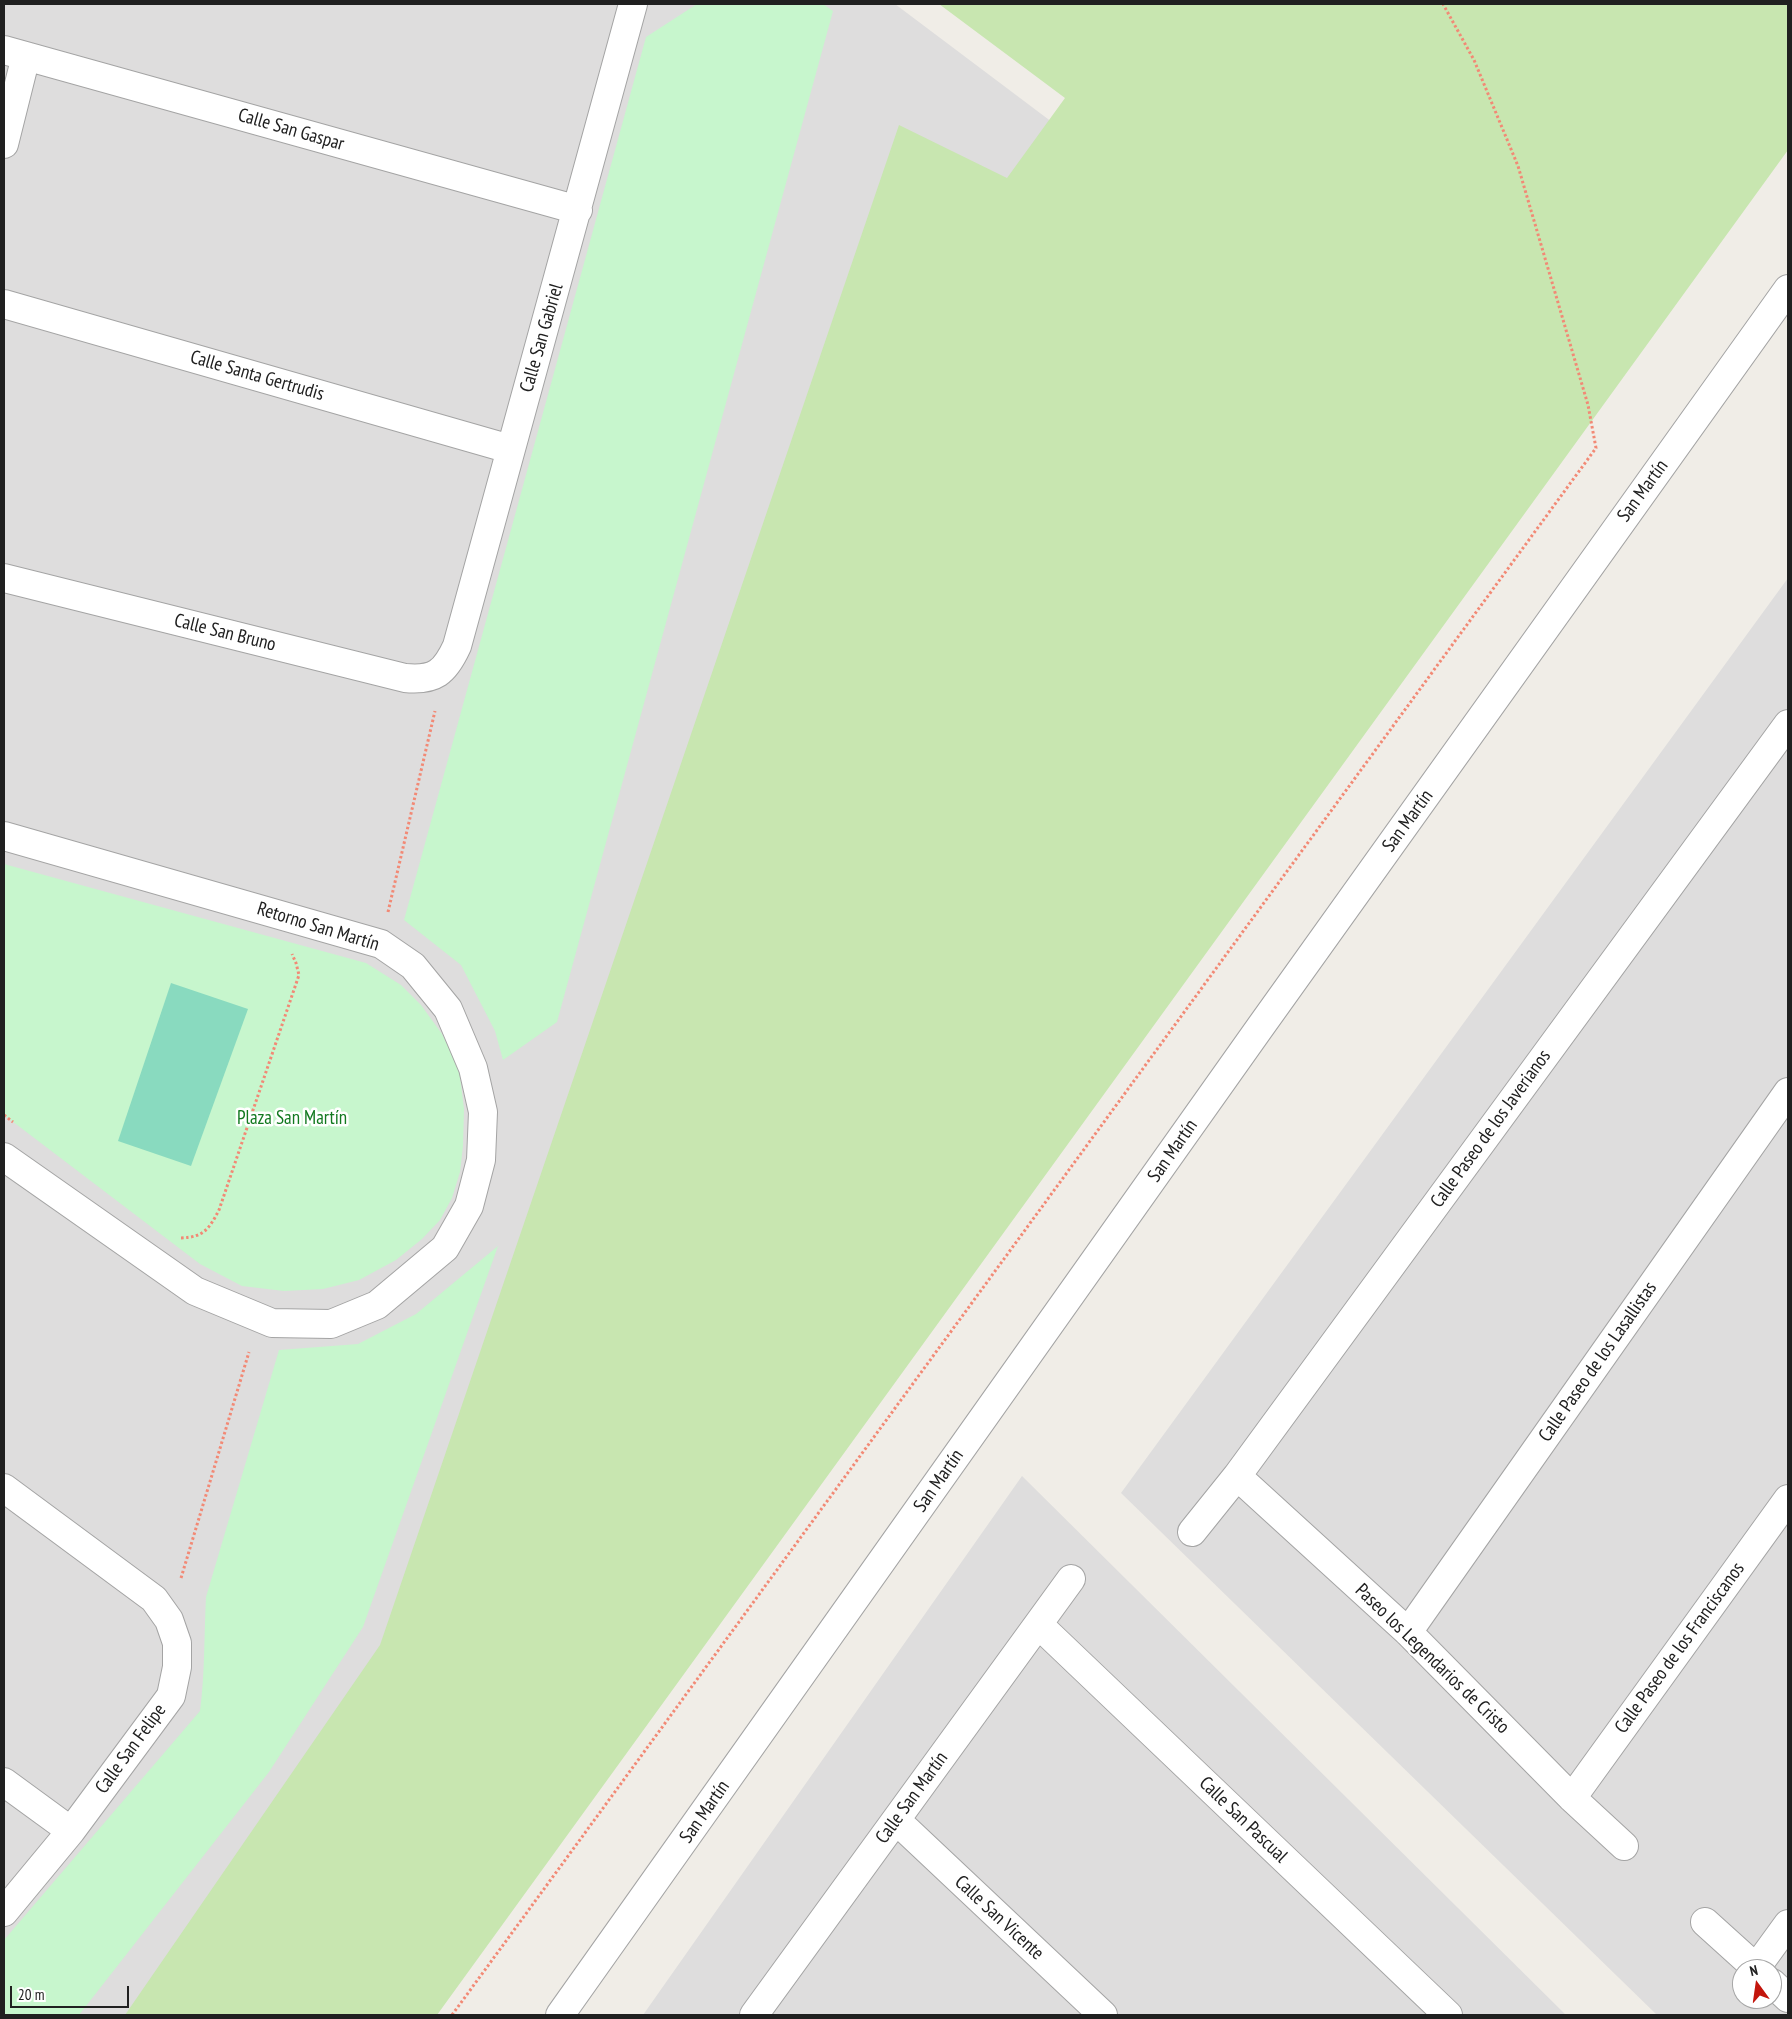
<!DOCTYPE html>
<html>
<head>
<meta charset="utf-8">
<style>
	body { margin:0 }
	#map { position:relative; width:1792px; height:2019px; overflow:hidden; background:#f0ede7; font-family:"PT Sans Narrow",sans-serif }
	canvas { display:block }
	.frame { position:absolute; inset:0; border:5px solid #202020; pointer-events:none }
	.north { position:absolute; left:1732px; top:1959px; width:50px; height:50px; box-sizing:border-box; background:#fff; border:1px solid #a6a6a6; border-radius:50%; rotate:346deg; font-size:14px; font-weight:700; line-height:20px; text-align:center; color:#202020 }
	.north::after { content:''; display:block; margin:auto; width:18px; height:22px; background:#c3150c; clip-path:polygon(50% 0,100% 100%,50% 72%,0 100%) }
	.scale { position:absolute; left:10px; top:1986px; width:119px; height:22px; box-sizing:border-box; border:2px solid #202020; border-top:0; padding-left:6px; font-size:15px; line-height:18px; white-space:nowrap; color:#202020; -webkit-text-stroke:4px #fff; paint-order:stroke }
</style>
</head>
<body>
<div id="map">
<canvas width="1792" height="2019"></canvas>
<div class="frame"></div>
<div class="north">N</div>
<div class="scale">20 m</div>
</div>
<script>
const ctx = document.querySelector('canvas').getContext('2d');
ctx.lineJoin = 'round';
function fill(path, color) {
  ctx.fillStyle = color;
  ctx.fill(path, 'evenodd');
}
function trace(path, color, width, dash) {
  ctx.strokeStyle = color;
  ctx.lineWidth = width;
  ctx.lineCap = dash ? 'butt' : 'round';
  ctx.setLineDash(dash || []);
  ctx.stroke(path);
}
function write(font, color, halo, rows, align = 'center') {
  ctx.font = font + ' "PT Sans Narrow",sans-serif';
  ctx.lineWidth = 5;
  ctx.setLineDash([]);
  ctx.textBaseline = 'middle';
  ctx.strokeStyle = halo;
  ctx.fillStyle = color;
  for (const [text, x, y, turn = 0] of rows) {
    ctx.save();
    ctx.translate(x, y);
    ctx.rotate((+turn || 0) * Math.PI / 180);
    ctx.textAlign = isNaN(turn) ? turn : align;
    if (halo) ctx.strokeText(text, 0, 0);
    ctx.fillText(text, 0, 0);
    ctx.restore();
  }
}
const residential = new Path2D(`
	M4 4H895L1524 477 405 2015H4Z
	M1788 578V2015H1657L1121 1493ZM1742 1969H1772V1999H1742Z
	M1022 1476 1566 2015H643Z`);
const grass = new Path2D(`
	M939 4H1788V150L437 2015H125L380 1645 899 125 1007 178 1065 98Z`);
const park = new Path2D(`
	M697 4H823L833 11 557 1022 503 1060 495 1031 461 965 404 920 646 37Z
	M4 864 366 963 401 985 421 1005 442 1034 459 1069 464 1109 463 1146 460 1172 452 1198 440 1220 422 1239 396 1260 359 1280 323 1289 284 1291 242 1286 200 1264 4 1115Z
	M498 1246 363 1627 269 1772 79 2015H4V1940L200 1711C205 1673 204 1636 206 1597L279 1350 358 1344 416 1314Z`);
const pitch = new Path2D(`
	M171 983 248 1009 191 1166 118 1141Z`);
const path = new Path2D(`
	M388 912 435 711
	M4 1115 13 1122
	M181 1238C204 1237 209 1229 219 1210L299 975 296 963 292 954
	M181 1578 249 1352
	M452 2015 1596 448 1588 405 1518 166 1474 60 1443 4`);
const minor = new Path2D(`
	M4 50 578 210
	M4 144 26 56
	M4 304 510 449
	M4 578 405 678C435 681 445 672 457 646L633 4
	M4 836 381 944 413 966 448 1009 473 1068 483 1112 481 1160 469 1206 445 1248 377 1305 331 1324 272 1323 195 1291 4 1157
	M1237 1476 1408 1632 1572 1798 1624 1846
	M4 1488 154 1599 169 1620 177 1643V1667L171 1696 71 1831 4 1912
	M1192 1532 1237 1476 1788 724
	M1039 1625 1448 2015
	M1408 1632 1788 1092
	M4 1782 71 1831
	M1572 1798 1788 1499
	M896 1820 1103 2015
	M1705 1922 1757 1969
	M1756 1968 1788 1924
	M1772 1983 1788 1998
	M560 2015 1261 1026 1788 289
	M754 2015 1071 1579`);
const streetNames = [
	["Calle San Gaspar",291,130,16],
	["Calle San Gabriel",542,338,-74],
	["Calle Santa Gertrudis",257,376,16],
	["San Martín",1643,491,-54],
	["Calle San Bruno",225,633,14],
	["San Martín",1408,821,-54],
	["Retorno San Martín",318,927,17],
	["Calle Paseo de los Javerianos",1491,1129,-54],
	["San Martín",1173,1151,-55],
	["Calle Paseo de los Lasallistas",1598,1362,-55],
	["San Martín",939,1481,-55],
	["Calle Paseo de los Franciscanos",1680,1648,-54],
	["Paseo los Legendarios de Cristo",1432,1659,44],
	["Calle San Felipe",131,1749,-54],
	["Calle San Martín",912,1798,-54],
	["San Martín",705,1812,-55],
	["Calle San Pascual",1243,1820,44],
	["Calle San Vicente",999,1918,43]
];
const parkNames = [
	["Plaza San Martín",292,1119]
];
fill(residential, '#dedddd');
fill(grass, '#c8e6b0');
fill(park, '#c7f6cd');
fill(pitch, '#89dabf');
trace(minor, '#a4a4a4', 30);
trace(path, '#f28975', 3, [2.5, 2.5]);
trace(minor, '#fff', 28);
write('19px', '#202020', '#fff', streetNames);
write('19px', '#127920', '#fff', parkNames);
</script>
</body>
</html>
